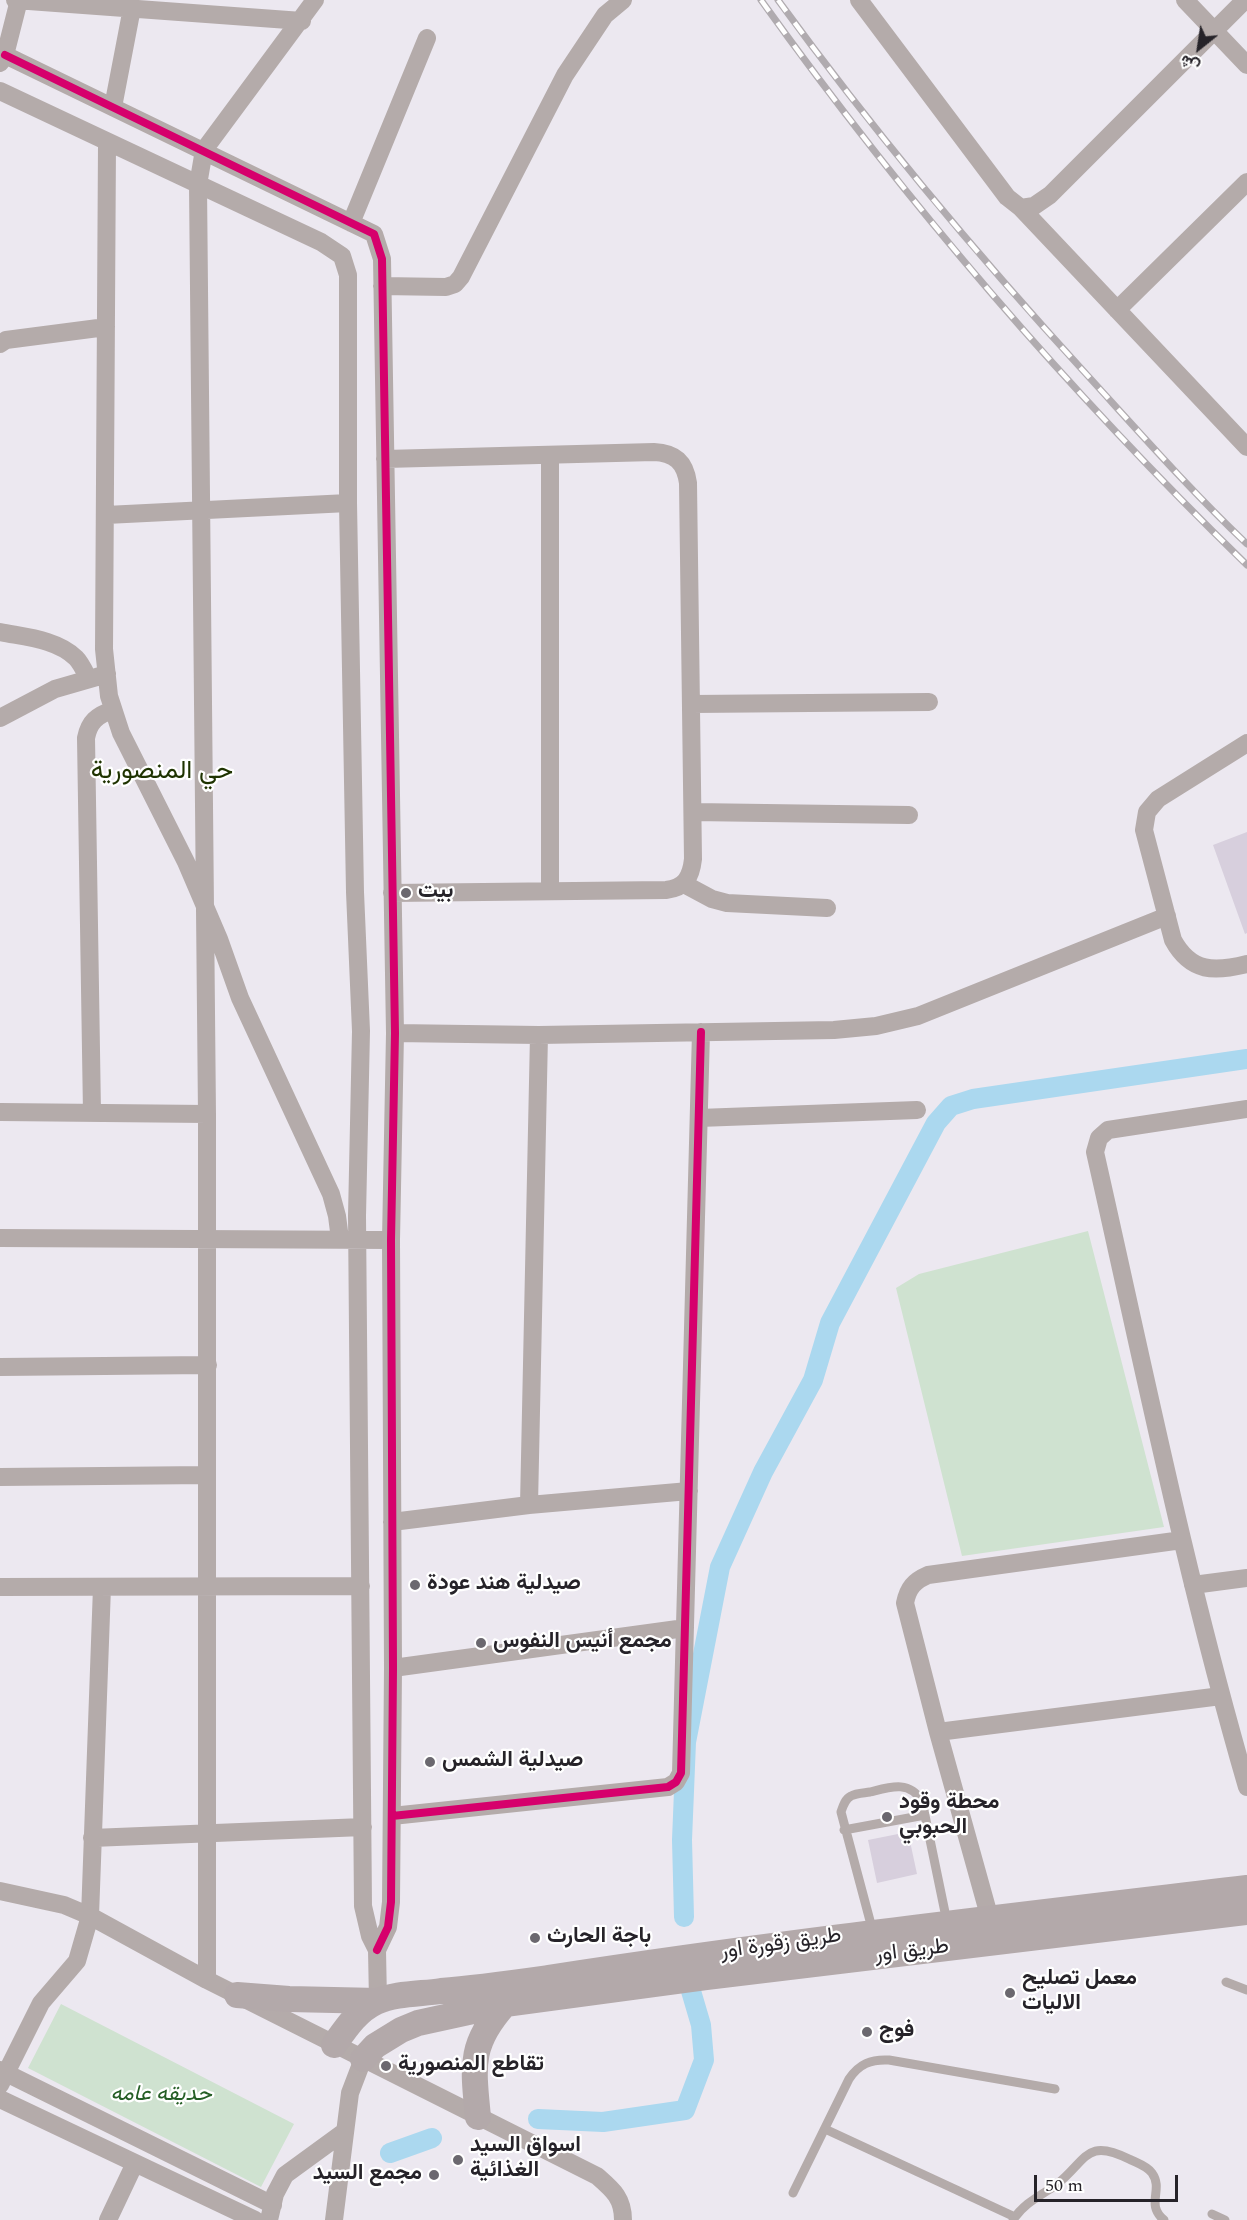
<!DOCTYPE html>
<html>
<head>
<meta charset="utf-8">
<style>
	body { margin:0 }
	#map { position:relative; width:1247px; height:2220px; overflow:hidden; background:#ece8f0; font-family:Spectral,Vazirmatn,serif }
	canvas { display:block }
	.north { position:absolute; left:1169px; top:18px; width:60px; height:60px; -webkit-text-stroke:4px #fff; paint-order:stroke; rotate:210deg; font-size:16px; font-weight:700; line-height:24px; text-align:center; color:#262329 }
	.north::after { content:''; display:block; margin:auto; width:21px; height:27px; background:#262329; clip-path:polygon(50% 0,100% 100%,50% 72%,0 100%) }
	.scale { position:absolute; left:1034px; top:2175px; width:144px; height:27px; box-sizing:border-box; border:3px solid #262329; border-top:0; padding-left:8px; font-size:18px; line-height:21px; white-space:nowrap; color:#262329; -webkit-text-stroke:4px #fff; paint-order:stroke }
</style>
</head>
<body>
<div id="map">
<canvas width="1247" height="2220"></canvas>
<div class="north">ش</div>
<div class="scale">50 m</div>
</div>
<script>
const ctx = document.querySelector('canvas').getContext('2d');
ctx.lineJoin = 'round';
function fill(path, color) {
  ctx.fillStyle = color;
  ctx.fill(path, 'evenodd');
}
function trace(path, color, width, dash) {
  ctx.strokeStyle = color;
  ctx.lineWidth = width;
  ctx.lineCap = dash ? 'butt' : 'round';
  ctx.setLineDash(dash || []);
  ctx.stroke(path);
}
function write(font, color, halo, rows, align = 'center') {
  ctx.font = font + ' Spectral,Vazirmatn,serif';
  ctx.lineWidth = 4.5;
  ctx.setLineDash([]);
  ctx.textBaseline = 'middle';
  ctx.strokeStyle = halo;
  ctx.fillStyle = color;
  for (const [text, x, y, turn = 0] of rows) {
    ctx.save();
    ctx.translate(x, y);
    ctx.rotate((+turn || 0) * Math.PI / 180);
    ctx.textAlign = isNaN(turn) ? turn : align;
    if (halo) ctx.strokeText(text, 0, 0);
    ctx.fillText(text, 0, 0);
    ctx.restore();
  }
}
const green = new Path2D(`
	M1088 1231 1164 1527 962 1556 896 1288 919 1274Z
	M61 2004 294 2124 261 2187 28 2068Z`);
const canal = new Path2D(`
	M684 1917 682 1840 686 1742 720 1567 763 1472 813 1380 830 1323 936 1123 951 1106 973 1099 1247 1059
	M538 2119 603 2122 685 2110 704 2060 701 2025 691 1991
	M390 2153 432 2138`);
const building = new Path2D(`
	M1247 832V933L1245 934 1213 845Z
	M908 1832 917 1874 877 1883 868 1840Z`);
const lane = new Path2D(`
	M844 1830 925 1815
	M873 1932 841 1812C843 1806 845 1799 851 1796 856 1793 864 1793 870 1792 890 1787 909 1780 922 1801L947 1922
	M1226 1982 1247 1990
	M825 2129 1015 2217
	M793 2193 849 2079C859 2064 871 2059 889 2060L1055 2089
	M1212 2214 1225 2220
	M1013 2220C1024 2203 1040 2196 1056 2185 1087 2161 1085 2137 1129 2159 1137 2163 1147 2166 1152 2173 1164 2190 1145 2204 1164 2220`);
const street = new Path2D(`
	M15 0 302 21
	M859 0 1007 197 1021 208 1247 447
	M1185 0 1247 65
	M5 55 374 234 382 259 395 1033 391 1240 393 1668 391 1902 388 1927 377 1950
	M0 63 5 55 19 0
	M0 91 321 242 342 256 348 275V503L355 892 361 1031 357 1216 363 1906 370 1936 377 1950 378 2001
	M113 107 132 8
	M107 143 104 649 109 696 121 733 186 862 219 939 240 998 331 1194 337 1216 340 1239
	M1021 208 1034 206 1050 195 1245 0 1247 2
	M351 223 427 38
	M382 286 446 287 455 284 461 277 565 75 605 15 623 0
	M1117 310 1247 182
	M0 344 6 340 106 327
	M550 455V891
	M385 459 654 452C675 453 685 462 688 483L693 859C691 877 685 888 666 890L392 893
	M106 515 348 503
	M0 632C24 637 57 639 76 658 81 663 85 672 88 678
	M692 704 929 702
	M0 718 55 689 107 674
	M1247 743 1158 799 1147 812 1144 830 1173 940C1191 973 1215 972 1247 964
	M693 812 909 815
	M684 884 712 899 727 903 827 908
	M395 1033 539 1035 834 1030 876 1026 918 1016 1167 916
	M1247 1109 1108 1130 1099 1138 1095 1152C1143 1364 1186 1578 1247 1787
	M0 1112 207 1114
	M92 1113 86 738C89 722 97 715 113 710
	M699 1118 917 1110
	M0 1238 391 1240
	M0 1367 208 1365
	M0 1477 207 1475
	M529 1505 539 1035
	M392 1522 529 1505 689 1491
	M1193 1585 1247 1578
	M0 1587 361 1586
	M393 1668 685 1628
	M938 1732 1221 1696
	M392 1816 668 1787 676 1782 681 1773 701 1032
	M92 1838 363 1827
	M0 1891 64 1905 90 1916 207 1980 597 2176C613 2190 623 2198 623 2220
	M990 1919 938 1732 905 1603C908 1588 914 1581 928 1575L1182 1540
	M207 1980V1114L198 185 204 150 315 0
	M0 2070 273 2205
	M0 2085 41 2003 77 1961 90 1916 102 1587
	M0 2099 255 2220
	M108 2220 135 2163
	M269 2220 275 2194 285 2175 344 2132
	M334 2220 350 2093 363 2059`);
const secondary = new Path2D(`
	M237 1995 289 1999 378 2001
	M334 2045C346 2028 357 2011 376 2002 395 1993 421 1994 441 1991 478 1988 513 1983 549 1978 781 1942 1014 1916 1247 1888
	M363 2059 375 2046 401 2030 418 2023 505 2004 706 1977 1247 1912
	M478 2117C473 2066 469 2044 505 2004V1998`);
const rail = new Path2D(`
	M761 0C905 201 1069 392 1247 565
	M778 0C874 132 978 256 1088 376 1140 433 1191 491 1247 544`);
const cycleway = new Path2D(`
	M5 55 374 234 382 259 395 1033 391 1240 393 1668 391 1902 388 1927 377 1950
	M392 1816 668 1787 676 1782 681 1773 701 1032`);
const markers = [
	[406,893,6,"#6b686f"],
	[415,1585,6,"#6b686f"],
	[481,1643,6,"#6b686f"],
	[430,1762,6,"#6b686f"],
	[887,1817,6,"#6b686f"],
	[535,1938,6,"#6b686f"],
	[1010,1993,6,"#6b686f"],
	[867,2032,6,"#6b686f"],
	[386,2066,6,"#6b686f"],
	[458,2160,6,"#6b686f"],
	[434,2175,6,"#6b686f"]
];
const poiNames = [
	["بيت",418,893],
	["صيدلية هند عودة",427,1585],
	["مجمع أنيس النفوس",493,1643],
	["صيدلية الشمس",442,1762],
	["محطة وقود",899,1804],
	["الحبوبي",899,1829],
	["باجة الحارث",547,1938],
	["معمل تصليح",1022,1980],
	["الاليات",1022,2005],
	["فوج",879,2032],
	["تقاطع المنصورية",398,2066],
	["اسواق السيد",470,2147],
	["الغذائية",470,2172],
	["مجمع السيد",422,2175,"right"]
];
const streetNames = [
	["طريق زقورة اور",781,1945,-8],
	["طريق اور",912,1952,-7]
];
const parkNames = [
	["حديقه عامه",161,2096]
];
const quarterNames = [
	["حي المنصورية",162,773]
];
fill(green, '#cfe2d0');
trace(canal, '#abd8ef', 20);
fill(building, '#d7cfdd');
trace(lane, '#b4abaa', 9);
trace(street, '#b4abaa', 18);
trace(secondary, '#b3a9aa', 26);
trace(rail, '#b0abaf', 7);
trace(rail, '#fff', 4.5, [14]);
trace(cycleway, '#d6006c', 8);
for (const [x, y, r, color] of markers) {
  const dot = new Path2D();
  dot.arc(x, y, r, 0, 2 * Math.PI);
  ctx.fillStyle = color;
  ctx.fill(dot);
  trace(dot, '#fff', 2);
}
write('bold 22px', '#262329', '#fff', poiNames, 'left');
write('22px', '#262329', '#fff', streetNames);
write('italic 22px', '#255e25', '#fff', parkNames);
write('26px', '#1e3300', '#fff', quarterNames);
</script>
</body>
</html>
